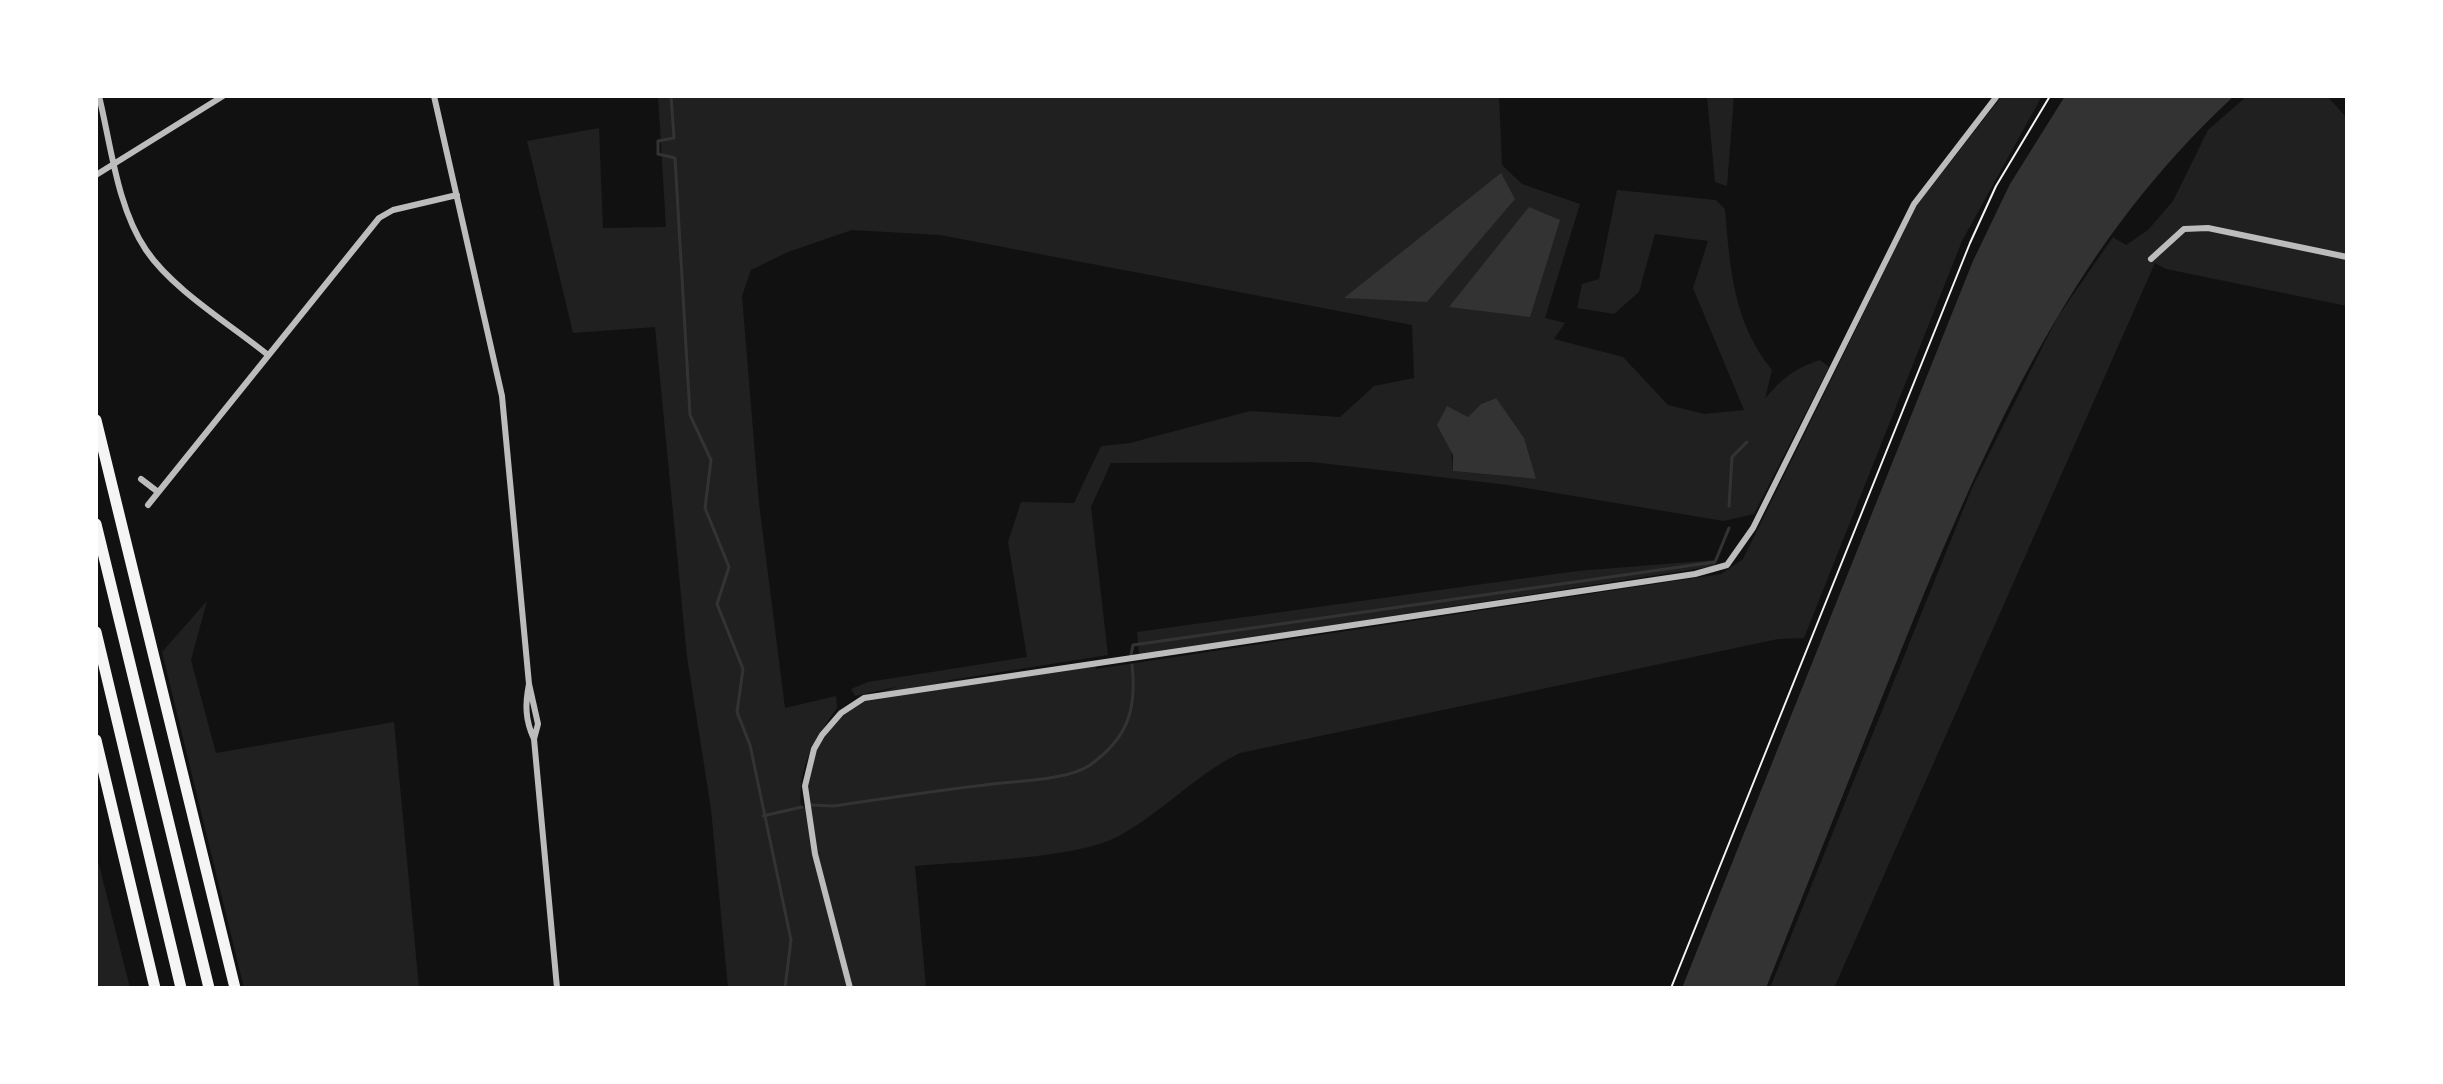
<!DOCTYPE html>
<html>
<head>
<meta charset="utf-8">
<style>
	body { margin:0 }
	#map { position:relative; width:2443px; height:1084px; overflow:hidden; background:#111; font-family:Arial,sans-serif }
	canvas { display:block }
	.frame { position:absolute; inset:0; border:98px solid #fff; pointer-events:none }
</style>
</head>
<body>
<div id="map">
<canvas width="2443" height="1084"></canvas>
<div class="frame"></div>
</div>
<script>
const ctx = document.querySelector('canvas').getContext('2d');
ctx.lineJoin = 'round';
function fill(path, color) {
  ctx.fillStyle = color;
  ctx.fill(path, 'evenodd');
}
function trace(path, color, width, dash) {
  ctx.strokeStyle = color;
  ctx.lineWidth = width;
  ctx.lineCap = dash ? 'butt' : 'round';
  ctx.setLineDash(dash || []);
  ctx.stroke(path);
}
const green = new Path2D(`
	M658 96H1499L1502 165 1522 184 1580 204 1545 318 1565 323 1554 339 1623 357 1668 405 1704 414 1744 410 1693 288 1708 241 1655 234 1639 292 1614 314 1577 308 1582 284 1599 279 1617 190 1716 200 1725 209C1730 268 1733 322 1772 370L1765 399C1781 379 1795 368 1820 360L1829 367 1754 514 1724 521 1508 485 1312 462 1111 463 1091 507 1108 655 932 683 1095 664 1096 669 1721 574 1743 559 1917 205 2002 96H2042L1962 241 1804 638 1778 639 1240 753C1196 774 1163 812 1119 836 1076 859 968 861 915 866L926 988H728L711 809 687 657 655 327 573 333 527 141 599 128 603 228 666 227ZM852 230 940 235 1412 325 1414 378 1374 386 1340 417 1250 411 1130 443 1101 446 1074 503 1021 502 1008 542 1027 657 868 682 851 689 855 696 896 687C832 708 808 738 806 807H801C798 766 814 740 837 708L836 696 785 708 759 503 742 296 751 270 788 252ZM1495 398 1536 479H1535L1453 471 1448 407 1468 417 1481 404Z
	M1707 96H1734L1727 186 1715 182Z
	M2247 96H2327L2347 118V306L2166 269 2155 263 1834 988H1770L1972 488 2057 318 2113 237 2126 245 2148 230 2173 201 2208 130Z
	M1715 560V566L1139 655 1137 632 1577 571Z
	M207 601 191 660 216 753 394 722 419 988H244L162 652Z
	M96 853 130 988H96Z`);
const water = new Path2D(`
	M2065 96H2234C2077 241 2000 414 1919 606 1867 733 1817 861 1766 988H1682L1973 261 2010 184Z
	M1501 173 1515 199 1427 302 1344 298Z
	M1529 207 1560 220 1530 317 1449 307Z
	M1496 398 1524 438 1536 479 1453 471V455L1437 425 1447 406 1468 417 1481 404Z`);
const stream = new Path2D(`
	M671 96 674 138 658 141V154L675 158 690 415 711 460 705 508 729 567 717 604 743 669 737 712 750 745 791 940 785 988
	M1729 506 1732 457 1747 442
	M1131 655 1133 645 1715 562 1729 528
	M810 805 834 806C887 798 940 790 993 784 1019 781 1069 780 1090 765 1128 738 1137 709 1132 665
	M763 816 802 807`);
const path = new Path2D(`
	M1671 988 1970 243 1996 186 2050 96`);
const minor = new Path2D(`
	M99 96C111 145 117 207 146 250 173 290 230 324 268 355
	M434 96 502 396 529 684 538 724 534 739 557 988
	M96 175 223 96
	M2151 259 2184 229 2208 228 2347 257
	M141 479 158 492
	M148 505 379 218 393 210 457 195
	M529 684C525 704 525 720 534 739
	M850 988 815 854 805 786 814 749 822 735 841 713 864 698 1695 574 1727 565 1753 528 1914 204 1997 96`);
const motorway = new Path2D(`
	M96 420 235 988
	M96 524 209 988
	M96 632 181 988
	M96 740 155 988`);
fill(green, '#202020');
fill(water, '#333');
trace(stream, '#333', 3);
trace(path, '#f5f5f5', 2);
trace(minor, '#bcbcbc', 6);
trace(motorway, '#f5f5f5', 11);
</script>
</body>
</html>
